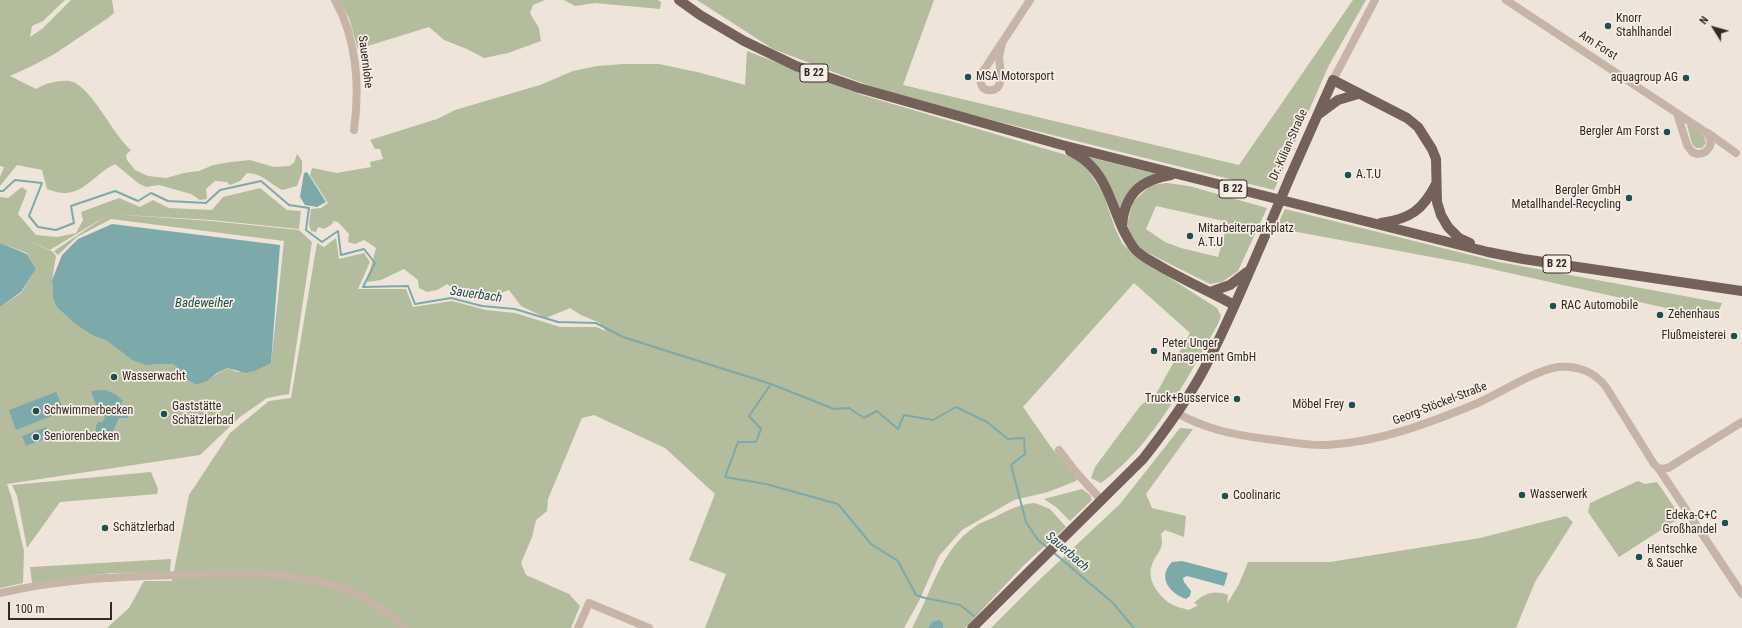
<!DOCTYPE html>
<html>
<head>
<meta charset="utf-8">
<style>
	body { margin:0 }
	#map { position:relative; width:1742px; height:628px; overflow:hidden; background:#efe4da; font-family:"Roboto Condensed",sans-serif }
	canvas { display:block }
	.north { position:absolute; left:1694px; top:8px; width:40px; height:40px; -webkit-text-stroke:3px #f7eee6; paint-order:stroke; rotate:307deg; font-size:11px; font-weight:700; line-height:16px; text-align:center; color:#332a27 }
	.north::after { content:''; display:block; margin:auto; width:14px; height:18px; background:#332a27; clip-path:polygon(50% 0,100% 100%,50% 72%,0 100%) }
	.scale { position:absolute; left:8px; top:602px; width:104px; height:18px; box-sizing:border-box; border:2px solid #332a27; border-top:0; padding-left:5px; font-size:12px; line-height:14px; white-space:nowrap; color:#332a27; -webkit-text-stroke:3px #f7eee6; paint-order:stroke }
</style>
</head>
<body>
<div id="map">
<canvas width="1742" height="628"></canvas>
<div class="north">N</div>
<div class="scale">100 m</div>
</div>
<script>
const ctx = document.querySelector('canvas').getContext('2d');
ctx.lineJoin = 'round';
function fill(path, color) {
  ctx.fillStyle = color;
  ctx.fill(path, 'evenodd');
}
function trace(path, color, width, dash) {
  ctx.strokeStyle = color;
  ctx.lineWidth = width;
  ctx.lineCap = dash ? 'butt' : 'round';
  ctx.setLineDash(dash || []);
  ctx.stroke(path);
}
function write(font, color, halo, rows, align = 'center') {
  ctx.font = font + ' "Roboto Condensed",sans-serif';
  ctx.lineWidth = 3.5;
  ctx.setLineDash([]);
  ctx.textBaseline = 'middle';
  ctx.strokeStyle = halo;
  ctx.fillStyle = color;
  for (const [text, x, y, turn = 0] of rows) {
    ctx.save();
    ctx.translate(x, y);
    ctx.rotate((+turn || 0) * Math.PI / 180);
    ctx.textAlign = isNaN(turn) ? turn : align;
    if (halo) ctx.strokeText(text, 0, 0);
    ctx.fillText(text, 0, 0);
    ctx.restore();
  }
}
const green = new Path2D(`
	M0 0H65L43 21 32 26 30 37 43 28 71 0H112L114 13 108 18 56 53 32 66 10 76 36 89C45 84 57 80 69 81 90 83 113 136 131 150L126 155 127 160 135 170 148 176 166 178 184 173 199 171 213 165 231 162 250 160 274 167 289 166 294 163 297 154 302 161V172L297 186 282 190C269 183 262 173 247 173L240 181 230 185 227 182 215 181 206 189 207 199 200 200 191 194 159 185 146 187 138 183 115 164C90 176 81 203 47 189L42 170 17 165 0 186V177L4 167 0 166Z
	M339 0H545L533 5 530 13 539 28 541 41 508 53 484 58 467 49 444 40 429 27 358 49 349 18Z
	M564 0H658L661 2 660 9 595 3 575 6Z
	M697 0H934L903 85 1239 165 1353 0H1366L1329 65 1274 190 899 97 773 49Z
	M747 51 862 95 1063 154 1081 161 1089 171 1103 193 1115 228 1122 243 1134 255 1217 308 1221 316 1218 324C1185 381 1155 444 1101 483L1091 478 1095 467 1141 405 1156 394 1190 333 1134 283 1023 407 1051 447 1077 478 1076 481 1048 492 1014 500 962 530 939 556 919 601 904 628H705L726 574 689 560 715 494 665 448 594 415 582 418 548 499 547 511 536 520 532 537 521 563 526 575 569 594 580 606 571 628H107L129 608 144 581H172L189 495 230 433 269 401 291 398 317 243 324 247 336 238 339 259 364 253 370 262 358 289H406L413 307 452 301 486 310 515 313 560 327H596L606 331 600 323 581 315 570 308 546 318 521 306 509 290C496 295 472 304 459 294 455 291 452 287 447 284L437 290 427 292 419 288 418 280 404 269 381 280 367 282 376 248 369 243 364 240 355 244 348 242 349 234 338 222 334 221 331 225 324 229 318 227 316 232 311 231 309 225 311 209 321 208 328 203 310 175 312 168 337 173 371 167 370 162 383 159 380 149H375L370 140 437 119 455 110 540 85 573 71 597 66 623 64H659L697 72 745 85Z
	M1687 125H1689L1704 136 1706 143 1702 148H1696L1692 144Z
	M1088 157 1157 174C1132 183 1128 188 1119 212Z
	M1167 183 1189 186 1267 208 1238 271 1222 282 1210 284 1144 251 1132 239 1127 224 1133 202 1151 185ZM1156 206 1228 222 1218 257 1181 248 1165 242 1146 229Z
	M22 187 27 191 18 214 36 235 57 237 76 233 83 220 81 212 119 198 140 207 153 200 169 208 212 210 223 197 260 188 287 210 301 211 299 229 211 220 109 214 211 221 299 230 312 242 289 394 267 398 240 417 200 455 7 484 12 499 24 551 23 583 0 588V307L21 293 36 269 27 253 0 243V197L8 198ZM106 216 54 251 58 255 77 237 111 219 284 241 271 363 237 372 227 368C216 374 208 381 196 385L186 379 179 374 177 367 172 364 145 365 132 360 107 341 94 336 53 298 52 280 56 256 53 252 28 240 50 250Z
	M1285 209 1499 262 1722 303 1720 308 1711 318 1469 264 1276 228Z
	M1180 428 1193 429 1146 494 1152 508 1186 516 1184 537 1165 530 1161 534C1165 551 1156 552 1152 565 1146 580 1159 596 1171 604 1176 607 1183 608 1189 610L1198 605 1194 603C1205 593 1214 590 1228 595L1227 604 1239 584 1248 562H1330L1480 538 1566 516 1573 522 1535 582 1516 628H991L1035 584 1120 504Z
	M151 472 158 489 157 494 60 502 27 548 17 496 12 485Z
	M1638 481 1645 484 1657 482 1681 517 1619 557 1588 512 1590 503Z
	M1082 489 1090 495 1092 500 1070 521 1056 507 1044 499Z
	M1035 503 1050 509 1066 527 1024 565 965 628H943V623L932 622 928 628H912C931 594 941 548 976 526 981 522 989 520 995 517 1008 510 1020 504 1035 503Z
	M171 559 170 572 111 573 32 583 30 567Z`);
const water = new Path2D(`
	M307 172 326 202 317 207 305 205 300 197 304 173Z
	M112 224 280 245 271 363 257 370 246 373 227 368 217 373 207 381 196 385 186 379 179 374 177 367 172 364 145 365 132 360 107 341 94 336 77 325 57 307 53 298 52 280 62 255 78 239Z
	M0 243 27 254 36 269 21 292 0 307Z
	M105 390 115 394 123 401 121 403 123 407H126L128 418H119L113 431 104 436 96 435V426L98 422H102L105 418 103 413H99L91 391Z
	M56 392 64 411 16 430 9 410Z
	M46 427 50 437 26 446 22 436Z
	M1182 561 1228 573 1224 586 1187 576 1183 578 1184 582 1191 591 1190 596 1186 599C1169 593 1157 577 1172 562Z
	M939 620 943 623V628H928L932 622Z`);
const stream = new Path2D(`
	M0 191H3L15 180 42 183 29 216 38 227 56 230 74 223 71 206 115 191 138 201 151 193 168 201 206 203 220 190 261 181 289 205 309 208 306 230 322 242 338 231 341 255 364 249 375 263 363 287 408 286 415 304 451 298 482 306 515 309 558 322 596 323 623 337 771 384 834 409 849 408 864 418 877 411 898 429 904 415 933 420 956 407 987 422 1008 439 1024 438 1025 454 1011 465 1026 522 1038 540 1048 548
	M771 384 749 416 761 429 756 442H738L725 477 766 484 838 504 871 544 898 561 916 595 925 598 960 605 974 616
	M1053 552 1113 603 1134 628`);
const street = new Path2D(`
	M335 0C357 39 360 87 354 130
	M1506 0 1707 133C1715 142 1709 154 1697 154L1692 152 1687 145 1677 113
	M1002 44C1001 48 1000 52 999 56 999 66 1006 88 992 90 980 92 979 80 982 73L1030 0
	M1333 80 1375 0
	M1708 133 1736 153
	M1177 413C1205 429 1235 435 1266 439 1286 441 1307 446 1327 445 1381 442 1429 423 1478 403 1500 393 1536 370 1558 367 1577 365 1595 372 1606 387L1654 464 1659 469 1742 594
	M1059 450 1075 471 1102 501
	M1659 469 1668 468 1742 422
	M0 593C61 579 123 576 186 575 237 573 290 571 339 587 364 595 386 611 405 628
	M578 628 589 603 649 628`);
const primary = new Path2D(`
	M679 0 700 15 744 41 796 66 859 88 1062 145 1488 252 1523 259 1742 291
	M1319 114 1338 100 1358 94
	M1070 151C1078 155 1086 160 1092 167 1112 188 1116 225 1134 248 1140 256 1150 260 1158 265 1183 280 1209 291 1234 305
	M1290 177 1333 80 1407 118 1418 127 1432 149 1436 159 1437 202 1441 215 1448 227 1459 238 1470 243
	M1381 223C1410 219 1423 210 1436 184
	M1122 225C1125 194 1140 180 1171 175
	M1210 292 1230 285 1247 272
	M972 628 1143 459C1165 431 1186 402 1203 371 1228 325 1247 276 1268 229`);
const primaryBridge = new Path2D(`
	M1268 229 1290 177`);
const markers = [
	[1608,26,4,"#214f50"],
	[968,77,4,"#214f50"],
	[1686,78,4,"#214f50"],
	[1667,132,4,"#214f50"],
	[1348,175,4,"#214f50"],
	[1629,198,4,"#214f50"],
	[1190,236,4,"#214f50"],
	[1553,306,4,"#214f50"],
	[1660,315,4,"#214f50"],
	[1734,336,4,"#214f50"],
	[1154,351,4,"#214f50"],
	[114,377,4,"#214f50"],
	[1237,399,4,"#214f50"],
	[1352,405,4,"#214f50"],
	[36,411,4,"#214f50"],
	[164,414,4,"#214f50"],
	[36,437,4,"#214f50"],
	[1522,495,4,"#214f50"],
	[1225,496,4,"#214f50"],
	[1725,523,4,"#214f50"],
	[105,528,4,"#214f50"],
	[1639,557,4,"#214f50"]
];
const shields = [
	[814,73,28],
	[1233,189,28],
	[1557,264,28]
];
const shieldNames = [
	["B 22",814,73],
	["B 22",1233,189],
	["B 22",1557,264]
];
const poiNames = [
	["Knorr",1616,19],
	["Stahlhandel",1616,33],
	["MSA Motorsport",976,77],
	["aquagroup AG",1678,78,"right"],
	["Bergler Am Forst",1659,132,"right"],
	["A.T.U",1356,175],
	["Bergler GmbH",1621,191,"right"],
	["Metallhandel-Recycling",1621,205,"right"],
	["Mitarbeiterparkplatz",1198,229],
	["A.T.U",1198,243],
	["RAC Automobile",1561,306],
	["Zehenhaus",1668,315],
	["Flußmeisterei",1726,336,"right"],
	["Peter Unger",1162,344],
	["Management GmbH",1162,358],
	["Wasserwacht",122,377],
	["Truck+Busservice",1229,399,"right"],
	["Möbel Frey",1344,405,"right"],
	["Gaststätte",172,407],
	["Schätzlerbad",172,421],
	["Schwimmerbecken",44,411],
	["Seniorenbecken",44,437],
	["Wasserwerk",1530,495],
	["Coolinaric",1233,496],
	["Edeka-C+C",1717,516,"right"],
	["Großhandel",1717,530,"right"],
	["Schätzlerbad",113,528],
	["Hentschke",1647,550],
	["& Sauer",1647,564]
];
const streetNames = [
	["Am Forst",1598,46,33],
	["Sauernlohe",365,62,83],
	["Dr.-Kilian-Straße",1289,145,-66],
	["Georg-Stöckel-Straße",1440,404,-21]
];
const waterNames = [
	["Sauerbach",476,295,8],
	["Badeweiher",204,304],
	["Sauerbach",1067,552,41]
];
fill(green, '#b3bc9c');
fill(water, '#7ca9a9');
trace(stream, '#7ca9a9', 2);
trace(street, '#c6b4a7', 8);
trace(primary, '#746159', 10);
trace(primaryBridge, '#746159', 10);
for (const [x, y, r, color] of markers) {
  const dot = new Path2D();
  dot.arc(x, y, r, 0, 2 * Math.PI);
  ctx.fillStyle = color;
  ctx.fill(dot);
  trace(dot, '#f7eee6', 1.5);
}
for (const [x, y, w] of shields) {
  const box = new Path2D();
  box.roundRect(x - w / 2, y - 9, w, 18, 3);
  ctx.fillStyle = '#f7eee6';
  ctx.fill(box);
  trace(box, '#332a27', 1);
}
write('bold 11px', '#332a27', null, shieldNames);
write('12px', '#332a27', '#f7eee6', poiNames, 'left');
write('12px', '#332a27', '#f7eee6', streetNames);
write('italic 13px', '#214f50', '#f7eee6', waterNames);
</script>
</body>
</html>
